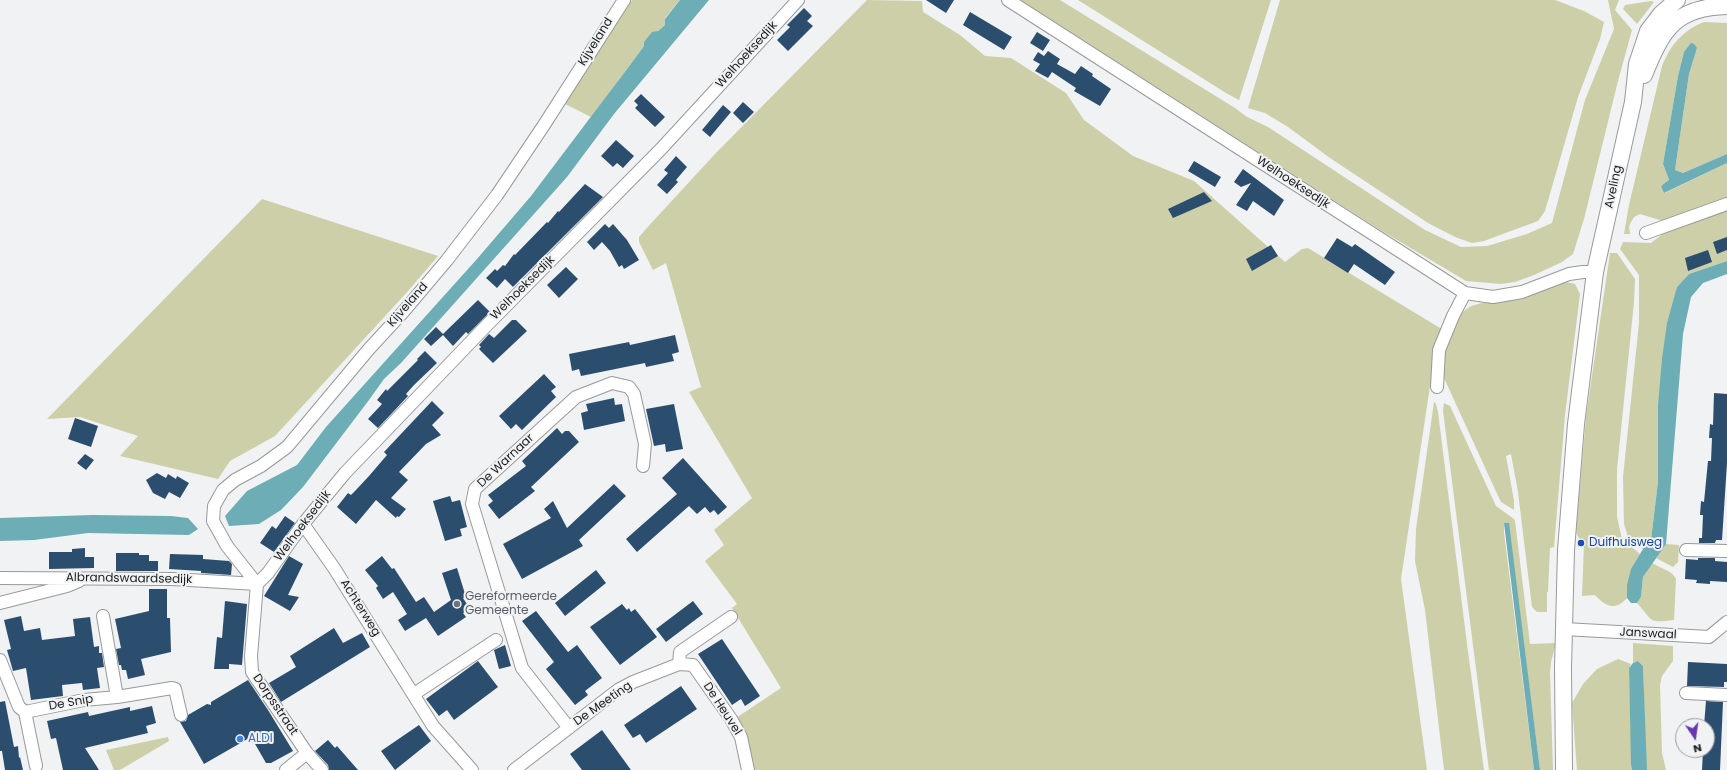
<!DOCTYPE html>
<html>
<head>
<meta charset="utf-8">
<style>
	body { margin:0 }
	#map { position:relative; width:1727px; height:770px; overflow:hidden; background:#f1f2f3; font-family:Poppins,sans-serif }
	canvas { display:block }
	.north { position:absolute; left:1675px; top:718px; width:40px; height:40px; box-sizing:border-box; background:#f1f2f3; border:1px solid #9c9d9e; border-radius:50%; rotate:167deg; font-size:11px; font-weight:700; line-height:16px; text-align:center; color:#1d1d1e }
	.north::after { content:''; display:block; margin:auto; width:14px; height:18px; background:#6538b0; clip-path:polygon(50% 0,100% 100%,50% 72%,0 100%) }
</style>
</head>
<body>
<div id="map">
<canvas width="1727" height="770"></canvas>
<div class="north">N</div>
</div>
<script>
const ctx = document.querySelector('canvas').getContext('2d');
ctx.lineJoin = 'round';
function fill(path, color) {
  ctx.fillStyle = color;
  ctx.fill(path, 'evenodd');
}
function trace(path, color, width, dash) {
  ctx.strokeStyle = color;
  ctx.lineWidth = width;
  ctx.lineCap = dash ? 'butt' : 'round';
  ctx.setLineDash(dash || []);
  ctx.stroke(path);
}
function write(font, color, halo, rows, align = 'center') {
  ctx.font = font + ' Poppins,sans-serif';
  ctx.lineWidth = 4;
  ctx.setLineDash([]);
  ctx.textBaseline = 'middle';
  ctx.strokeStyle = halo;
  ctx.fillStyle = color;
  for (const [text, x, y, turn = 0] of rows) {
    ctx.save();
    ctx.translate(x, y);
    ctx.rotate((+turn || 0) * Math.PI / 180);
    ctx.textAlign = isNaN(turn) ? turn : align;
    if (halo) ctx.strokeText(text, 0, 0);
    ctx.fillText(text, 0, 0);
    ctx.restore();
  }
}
const green = new Path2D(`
	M632 0H680L665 18V25L644 42V46L591 117 565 104 616 22Z
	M867 0 922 1 923 12 960 35 985 56 1011 58 1066 93 1084 120 1133 156 1194 181 1285 262 1302 249 1308 248 1445 331 1437 353 1430 386 1401 579 1427 770H754L749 747 736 718 781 688 732 608 737 604 705 561 724 545 714 530 752 498 689 392 701 387 666 263 653 270 639 242V237L645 230 714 155Z
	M1020 0H1060L1235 108 1247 117 1268 127 1425 230 1461 247 1487 246 1527 234 1552 223 1585 100 1614 29 1608 0H1619L1615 10 1632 30 1618 81 1584 219 1573 254 1562 262 1534 275 1515 282 1501 284 1466 281 1382 231Z
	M1078 0H1271L1239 100 1226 93Z
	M1280 0H1555L1584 11 1604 22 1600 39 1578 97 1545 211 1538 221 1484 241 1472 243 1455 237 1428 223 1330 158 1288 127 1265 113 1248 108Z
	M1651 1 1654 2 1637 24 1623 9 1625 5Z
	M1704 22 1727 23V154L1683 173 1675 170 1689 74 1697 48 1684 52 1678 76 1663 164 1669 181 1661 186 1665 193 1727 163V198L1663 221 1640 214 1634 217 1631 222 1629 227 1630 234H1624L1629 205 1662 66C1670 45 1683 30 1704 22Z
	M262 199 438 256 409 290 275 436 230 461 218 479 120 456 138 436 80 417 47 419Z
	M1727 209V261L1689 274 1677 287 1658 405V482L1651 540 1643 549 1629 540 1624 524 1623 477 1639 323V275L1620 249 1623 242 1651 243 1664 233Z
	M1610 253H1617L1635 279 1634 302 1617 469V517L1622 539 1640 554C1631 569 1627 580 1627 598 1615 611 1606 607 1595 595L1582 596 1584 544 1581 543 1576 532 1586 417Z
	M1566 282 1575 284 1580 294 1565 415 1554 547 1550 548 1548 592H1547V612H1537L1532 607 1518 492 1511 454 1506 456 1514 501V510L1501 502 1493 485 1444 378 1441 369V359L1457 316 1471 306 1482 303 1501 302Z
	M1434 402 1436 404 1438 412 1467 644 1484 770H1444L1425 610 1415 561 1416 529Z
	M1444 403 1450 406 1496 506 1514 519 1515 521 1530 644 1556 643 1551 662 1550 673 1553 770H1540L1508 523 1504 524V533L1534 770H1489L1443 411Z
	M1666 544 1679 545 1678 562 1673 567 1656 558Z
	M1652 563C1660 568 1673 571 1676 579L1674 620C1648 623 1654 622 1637 603L1641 597 1643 577Z
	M1633 643 1673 646V661L1662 676 1660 685 1662 753 1666 770H1647L1646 767 1643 666 1638 661 1633 663Z
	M1618 659 1631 664 1629 668 1632 770H1577L1572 703 1583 684 1597 669Z
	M168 737 169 741 120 770H114L106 750Z`);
const water = new Path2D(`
	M680 0H709L614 114 567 177 401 363 384 379 369 400 303 487 281 510 259 524 229 526 225 516 247 491 297 465 326 427 477 259 531 196 630 65 644 46V42L652 32 658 31 665 25V19Z
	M1691 43 1694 44 1697 48 1689 74 1675 170 1683 173 1727 154V163L1664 193 1661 186 1669 180 1663 164 1678 76 1684 52Z
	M1727 261V274L1703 283 1691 297 1683 334 1666 544 1643 577 1641 597 1637 603H1631L1627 598V585L1631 569 1643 549 1651 540 1658 482V405L1662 359 1667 323 1677 287 1689 274Z
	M92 515 171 516 188 518 198 529 189 535 88 533 34 540 0 541V518Z
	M1504 523H1509L1540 770H1534Z
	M1638 661 1643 666 1647 770H1632L1631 764 1629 668 1633 663Z`);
const building = new Path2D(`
	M926 0H954L946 13Z
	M804 8 812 16 807 21 813 26 788 51 777 40 790 27 787 25Z
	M970 12 1012 37 1004 50 963 25Z
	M1037 32 1050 40 1043 51 1030 43Z
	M1048 51 1060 59 1057 64 1075 74 1081 66 1093 74 1092 76 1111 89 1100 106 1074 91 1076 88 1052 72 1048 78 1035 71 1040 64 1033 60 1038 52 1044 56Z
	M641 94 665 117 655 127 635 108 638 105 634 101Z
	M743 102 754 112 743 123 733 113Z
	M723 105 731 112 710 137 702 130Z
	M616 140 634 156 623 168 617 163 613 167 601 156Z
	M676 156 687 167 676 180 678 182 667 194 657 185 668 173 664 170Z
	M1194 161 1221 177 1215 187 1188 171Z
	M1243 169 1284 200 1274 216 1253 201 1247 211 1236 205 1251 183 1241 187 1234 182Z
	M585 184 603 197 513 287 505 279 497 288 486 278 495 269 497 271 503 265 505 266 514 254 515 255 547 222 548 223 558 211 559 212Z
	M1204 192 1212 201 1173 218 1168 209Z
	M605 224 609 228 613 224 627 240 639 260 624 269 622 265 619 267 610 251 602 242 594 250 587 242Z
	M1727 237V250L1717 254 1713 242Z
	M1337 238 1352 247 1355 244 1395 272 1385 285 1354 264 1348 273 1324 258Z
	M1271 245 1278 256 1252 271 1246 259Z
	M1708 250 1712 262 1688 271 1685 258Z
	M566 267 578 279 559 298 547 285Z
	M478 300 490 312 468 334 466 332 453 346 443 335 431 346 424 339 436 327 443 334Z
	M512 320H516L527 331 493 363 479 349 481 347 479 345 489 334 494 338Z
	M675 335 679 352 672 354 674 361 646 367 645 363 581 376 579 369 572 371 569 354 629 342 630 345Z
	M425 351 437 363 414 385 406 394 408 396 378 428 368 419 382 404 377 400 386 389 387 391 418 360 417 359Z
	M544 374 556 387 551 391 556 397 522 430 516 424 511 429 499 416Z
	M1714 393 1727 394V463L1722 540H1716L1715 543H1699V538H1702L1703 515H1700L1701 501 1704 502 1708 461H1711L1712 438H1709L1710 424 1713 425Z
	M614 398 615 405 622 404 625 421 584 430 581 413 588 411 586 404Z
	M432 401 444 413 432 425 441 435 426 444 399 472 408 480 391 498 406 509 399 517 397 516 396 518 376 500 356 524 337 507 348 493 351 495 355 491 369 476 387 455 384 452Z
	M674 404 683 449 666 452 665 444 654 446 646 409Z
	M75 418 98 426 91 447 68 439Z
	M557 428 562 434 565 431H569L579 442 531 487 535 491 499 519 488 505 493 501 488 495 526 466 522 461Z
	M85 454 94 460 86 470 77 463Z
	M683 458 727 507 718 515 714 510 710 513 705 507 697 514 689 506 637 552 626 539 677 494 662 478Z
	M157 473 166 478 168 474 176 479 177 476 189 483 180 498 169 492 165 499 153 493 146 480Z
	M614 484 626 496 579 540 583 546 522 579 503 544 551 518 544 509 553 501 567 528Z
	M450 496 452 502 460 500 467 527 460 529 462 536 445 541 433 501Z
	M285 516 295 523 274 552 260 543 272 526 276 529Z
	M85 548V557H94V568L49 569V552H72V549Z
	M116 553H139V555H149V561H158V571H116Z
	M170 554 203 555V559L229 561 232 564 231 575 201 573V571L169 569Z
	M289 556 303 564 288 595 299 597 290 611 264 596Z
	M382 556 392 569 394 568 416 602 424 597 434 612 451 600 442 573 457 568 466 597 463 598 470 609 463 613 466 617 438 636 426 618 405 631 398 620 407 614 393 592 383 599 376 588 378 586 365 570Z
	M1698 558H1715V561L1727 562V582L1710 581V584L1696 583 1697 580 1685 579 1686 559 1698 560Z
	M596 570 606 583 565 616 555 603Z
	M149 589H167V618H170L171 652 141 659 145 675 128 679 126 670H122L121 665H119L116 649 121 648 115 619 149 611Z
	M225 601 247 604 242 665 229 664V669H214L217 637 222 638Z
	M693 601 703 614 666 642 656 629Z
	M622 604 627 610 629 608 631 612 635 609 657 637 620 665 590 627Z
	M536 611 568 652 577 645 602 678 585 691 588 695 575 705 546 669 554 662 522 621Z
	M21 616 24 631 40 628 42 640 75 636 73 619 90 617 94 647 99 646V653H102L104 667 97 668 100 688 83 690 82 683 62 685 63 696 31 700 26 668 13 671 7 650 11 649 4 620Z
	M334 628 343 643 362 633 370 647 281 702 269 683 296 667 290 656Z
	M722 639 760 696 745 706 741 699 732 705 698 654Z
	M505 645 511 666 499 669 494 650Z
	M478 661 498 687 454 720 447 710 439 716 426 699Z
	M1688 662 1727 664V682H1724V687L1687 686Z
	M248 680 268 710 293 751 271 763H266L251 737 204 764 180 722 186 721 188 715 207 704 211 705V702Z
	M681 686 697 709 646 743 640 734 633 738 624 725Z
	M5 701 14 747 18 746 19 758 20 757 23 770H5L2 751H0V702Z
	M1706 701 1723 702 1720 770H1702L1703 750H1707V726H1704Z
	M152 706 156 723 146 726 148 733 85 748 99 770H63L56 738 51 739 47 721 88 712 89 716 130 707V711Z
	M419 725 431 741 395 770 381 751Z
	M602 730 631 770H582L570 754Z
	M328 740 335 748 337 746 358 770H329L328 765 315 751Z`);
const street = new Path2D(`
	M1008 0 1465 293 1493 297 1522 292 1569 274 1583 272H1595
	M1646 233 1727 204
	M1437 387 1439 350 1453 316 1465 293
	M303 524 334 568 433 726 472 770
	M1686 550 1727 551
	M0 578 172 579 257 584
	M257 584 268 573 303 524 345 473 487 325 661 149 798 0
	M257 584 227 546 213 521 214 506 223 490 235 480 261 466 287 447 369 349 404 311 447 260 497 195 544 125 624 0
	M257 584 251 656 252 672 307 753 322 770
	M0 603 67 586 79 581
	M103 616 117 697
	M1564 629 1709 637 1727 622
	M0 660 19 707 25 712
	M679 664 693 665 731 719 741 737 748 770
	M1686 693 1727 695
	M414 694 496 640
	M569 728 522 668 472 504 475 489 576 397 612 383 629 387 634 394 645 444 643 466
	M36 766 25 712 84 700 117 697 172 688 175 689 181 715
	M286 770 307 753
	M514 770 618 690 633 682 679 664 680 652 731 617`);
const secondary = new Path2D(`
	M1644 75C1662 30 1675 7 1727 6
	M1564 770 1563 668 1566 550 1576 424 1595 272 1633 102 1637 64 1648 31 1661 14 1677 0`);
const markers = [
	[1581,543,4,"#1a4fb4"],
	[457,604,4,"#6b7280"],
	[240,739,4,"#3f7fe0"]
];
const streetNames = [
	["Kijveland",596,42,-58],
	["Welhoeksedijk",747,55,-48],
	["Welhoeksedijk",1293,183,33],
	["Aveling",1614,187,-78],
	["Welhoeksedijk",523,288,-45],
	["Kijveland",408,305,-49],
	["De Warnaar",506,461,-43],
	["Welhoeksedijk",303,526,-53],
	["Albrandswaardsedijk",129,579,1],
	["Achterweg",360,608,58],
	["Janswaal",1648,634,3],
	["De Snip",71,703,-10],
	["De Meeting",603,704,-35],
	["Dorpsstraat",275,705,56],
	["De Heuvel",722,709,57]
];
const transitNames = [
	["Duifhuisweg",1589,543]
];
const worshipNames = [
	["Gereformeerde",465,597],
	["Gemeente",465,611]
];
const shopNames = [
	["ALDI",248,739]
];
fill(green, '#cccfa8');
fill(water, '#6cadb6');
fill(building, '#2c4e6e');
trace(street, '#98999a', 14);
trace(secondary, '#98999a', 18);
trace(street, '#fff', 12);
trace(secondary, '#fff', 16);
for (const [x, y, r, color] of markers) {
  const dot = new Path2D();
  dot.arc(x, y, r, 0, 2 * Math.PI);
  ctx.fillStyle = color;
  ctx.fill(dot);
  trace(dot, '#f1f2f3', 1.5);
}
write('12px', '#1d1d1e', '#f1f2f3', streetNames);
write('12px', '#164399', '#f1f2f3', transitNames, 'left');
write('12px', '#5b616d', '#f1f2f3', worshipNames, 'left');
write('12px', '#366cbe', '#f1f2f3', shopNames, 'left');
</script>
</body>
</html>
